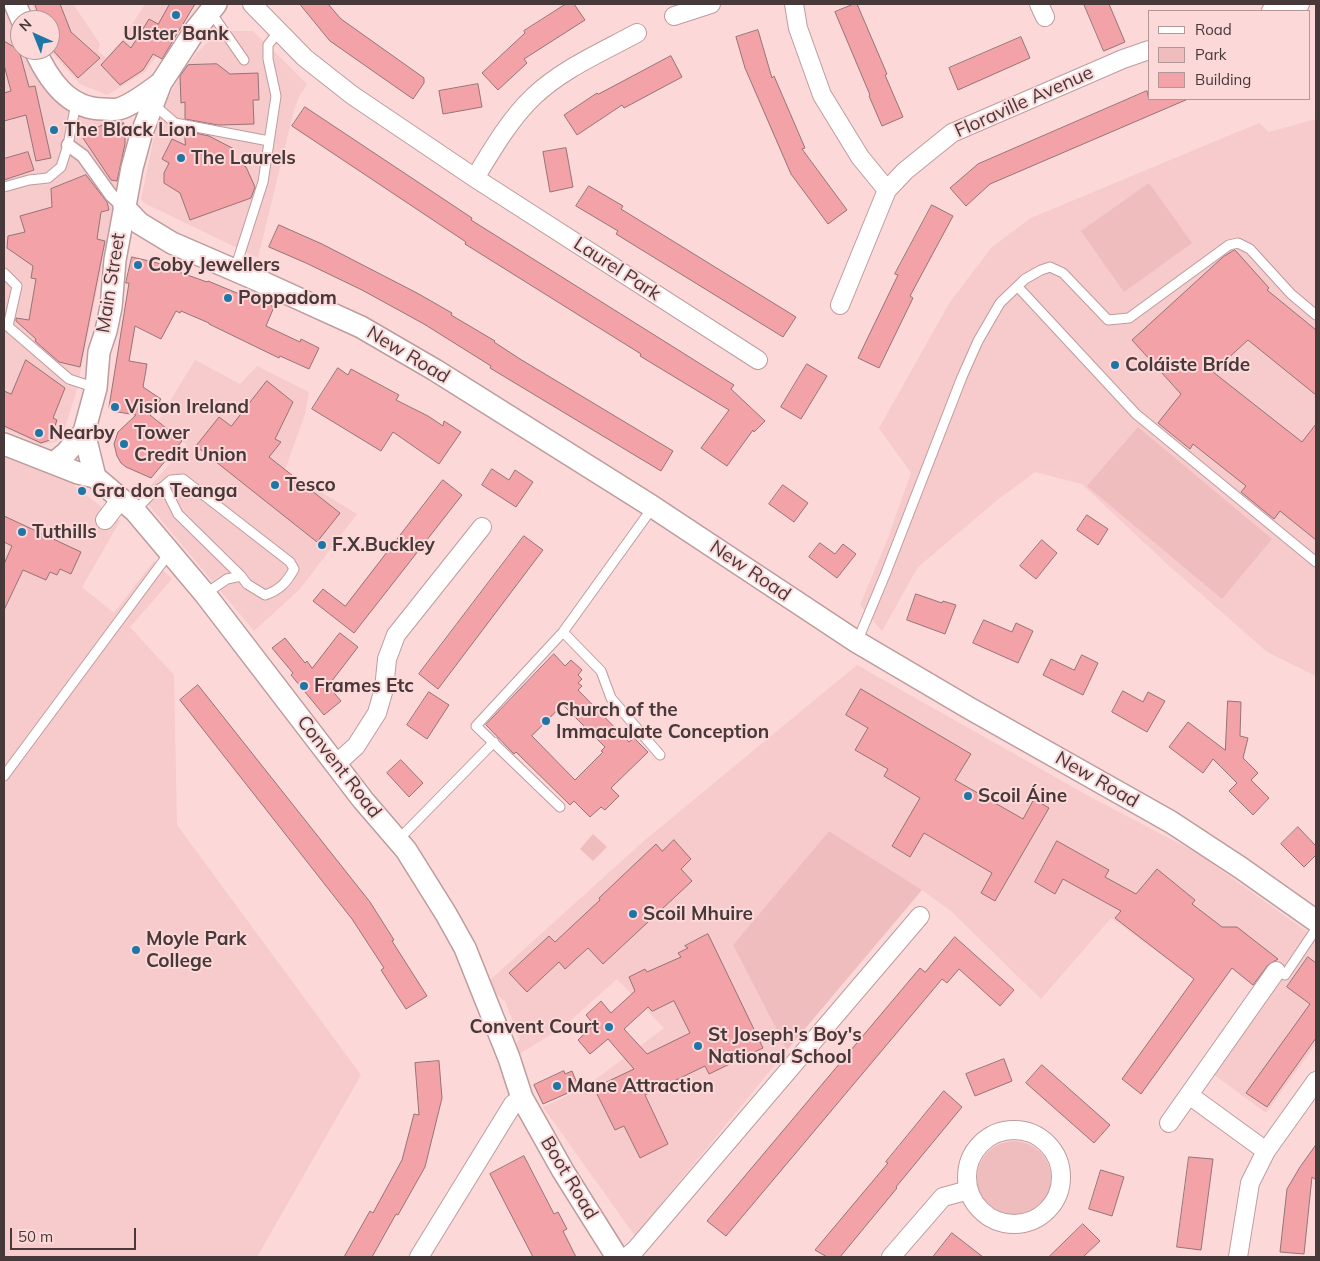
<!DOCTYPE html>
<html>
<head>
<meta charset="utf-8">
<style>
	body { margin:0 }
	#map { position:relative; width:1320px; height:1261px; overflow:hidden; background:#fcd8d9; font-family:Mulish,sans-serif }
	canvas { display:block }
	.frame { position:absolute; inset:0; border:5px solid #473939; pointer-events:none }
	.legend { position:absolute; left:1148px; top:10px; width:162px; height:90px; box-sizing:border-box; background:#fcd8d9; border:1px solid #b49899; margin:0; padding:6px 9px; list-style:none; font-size:15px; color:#473939 }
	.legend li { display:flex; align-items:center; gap:10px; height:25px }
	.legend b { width:25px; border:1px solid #b49899 }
	.north { position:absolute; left:10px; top:10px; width:50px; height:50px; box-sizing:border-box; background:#fcd8d9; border:1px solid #b49899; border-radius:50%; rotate:316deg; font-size:14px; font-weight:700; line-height:20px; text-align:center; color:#473939 }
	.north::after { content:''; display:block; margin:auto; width:18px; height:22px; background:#1f75a5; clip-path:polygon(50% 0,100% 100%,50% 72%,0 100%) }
	.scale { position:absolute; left:10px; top:1228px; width:126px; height:22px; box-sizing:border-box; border:2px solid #473939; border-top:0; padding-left:6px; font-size:15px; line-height:18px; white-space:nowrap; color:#473939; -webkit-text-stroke:4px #fcd8d9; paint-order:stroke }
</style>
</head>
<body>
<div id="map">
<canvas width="1320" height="1261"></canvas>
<div class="frame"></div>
<ul class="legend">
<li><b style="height:6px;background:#fff"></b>Road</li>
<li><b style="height:14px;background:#f0bdbf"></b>Park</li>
<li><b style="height:14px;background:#f3a2a7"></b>Building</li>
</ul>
<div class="north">N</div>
<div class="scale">50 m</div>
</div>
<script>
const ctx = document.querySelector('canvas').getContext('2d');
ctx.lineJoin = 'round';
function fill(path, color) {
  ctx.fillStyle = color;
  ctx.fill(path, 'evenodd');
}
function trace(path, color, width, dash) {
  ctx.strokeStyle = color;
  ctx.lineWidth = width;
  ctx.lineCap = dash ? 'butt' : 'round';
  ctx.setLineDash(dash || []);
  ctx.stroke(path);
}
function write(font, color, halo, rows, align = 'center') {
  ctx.font = font + ' Mulish,sans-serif';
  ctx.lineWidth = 4;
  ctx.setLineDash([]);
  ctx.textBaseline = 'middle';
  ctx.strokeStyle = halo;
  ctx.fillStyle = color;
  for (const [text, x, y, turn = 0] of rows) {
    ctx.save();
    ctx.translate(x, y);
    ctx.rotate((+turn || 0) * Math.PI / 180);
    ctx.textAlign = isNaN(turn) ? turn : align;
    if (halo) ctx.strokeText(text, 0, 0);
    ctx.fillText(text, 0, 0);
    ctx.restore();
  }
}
const built = new Path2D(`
	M32 4H73L100 44 98 51 106 58 123 39 145 4H193L145 72 107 95 80 84 49 50 50 20H38Z
	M4 7 20 41V50H24L43 88 72 112 115 116 124 122 129 133 76 393 62 436 56 442 41 445 4 429Z
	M232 31H253L307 84 299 97 294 110 258 258 144 203 141 199 159 114 166 102 182 72 197 53 209 41 219 34Z
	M1316 119V676L1267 652 1167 564 1082 484 1035 472 996 501 918 567 882 631 860 605 888 538 911 473 879 428 950 302 992 247 1031 218 1259 123 1269 132Z
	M195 360 240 384 257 366 309 392 305 414 285 470 357 514 300 589 254 631 141 496 187 445 158 421Z
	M4 457 72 484 120 521 82 587 114 613 154 561 172 579 130 627 174 675 177 825 361 1075 257 1257H4Z
	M857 665 1094 799 1197 853 1316 938V1044L1266 1113 1213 1074 1255 987 1206 948 1185 972 1111 918 1041 999 952 912 922 890 829 831 733 945 787 1050 635 1236 543 1107 584 1088 664 1028 617 979 562 1028 519 1054 516 1044 520 1039 505 1001 496 994 490 980 645 840Z`);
const green = new Path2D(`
	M1149 183 1192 243 1124 292 1081 231Z
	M1138 427 1272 539 1222 599 1087 486Z
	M829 831 922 890 787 1050 733 945Z
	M593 834 607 847 593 861 580 849Z
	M977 1178a37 37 0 1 1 74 0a37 37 0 1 1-74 0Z`);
const building = new Path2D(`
	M35 4H60L71 32 100 58 78 78 50 47V20H41Z
	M170 4H195L162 59 153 54 143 70 120 85 101 65 123 41 131 48 149 19 158 24Z
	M300 4H328L341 19 424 78V83L413 99 330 41Z
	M566 4H574L585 20 524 59 527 63 498 90 482 73 525 33 524 31Z
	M854 4H857L887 74 885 75 903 117 882 126 869 96 870 95 835 12Z
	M1084 4H1109L1125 42 1104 51Z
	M758 30 772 78 774 76 805 148 802 149 847 210 828 224 791 174 745 68 736 37Z
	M1021 37 1030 58 958 90 949 68Z
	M4 41 19 50 29 87 35 86 51 158 36 161 26 115 4 121V93L11 91 4 65Z
	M671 56 682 77 624 108 622 105 577 135 564 115 597 93 598 94Z
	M217 64 230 74 258 73 259 100H253L254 124 218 125 185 119V102L181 103 180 76 188 65Z
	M478 84 482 107 443 114 439 91Z
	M1147 91 1149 99H1188L990 184 966 206 950 188 978 164Z
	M305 107 472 218 471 220 734 385 731 389 765 421 754 432 753 430 727 466 701 448 729 410 640 356 641 354 465 244 466 242 292 126Z
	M109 123H124L117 133 125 138V144L117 181 111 180 83 138 100 126Z
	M185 131 209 136 234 149 230 157 246 167 255 187 251 198 190 220 180 193 164 183V173L169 163 162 159 172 139 185 145Z
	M566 148 573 187 550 192 543 152Z
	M28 152 34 170 4 180V159Z
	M86 175 107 202 109 210 101 212 97 239 105 241 80 367 59 362 35 341 36 339 16 321V318L29 320 36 279 31 278 33 266 7 248 8 236 25 232 20 216 52 207 51 189Z
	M589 186 623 206 621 209 796 317 783 337 616 234 618 231 576 206Z
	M932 205 953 216 910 296 913 298 879 368 858 358 898 275 895 274Z
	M279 225 322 244 417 293 452 313 451 315 495 341 494 342 520 359 673 451 661 471 490 368 491 366 424 324 362 290 306 263 269 247Z
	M1235 250 1269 288 1267 290 1316 330V395L1248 340 1213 372 1302 442 1316 424V540L1280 511 1274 519 1241 492 1246 486 1193 444 1190 449 1158 423 1181 394 1132 340 1223 257Z
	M132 257 166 265 165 267 207 282 208 281 249 298 250 296 274 307 266 326 300 342 301 339 319 348 309 369 280 356 279 358 209 324V323L181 311 180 313 176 311 161 339 135 326 129 361 147 364 143 387 161 399 150 415 182 441 151 478 126 467 121 463 117 456 114 444 118 432 136 415 112 411 109 407 129 283H126Z
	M26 360 65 388 53 418 57 420 50 440 41 443 4 426V391L11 394Z
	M807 364 827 376 801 419 781 407Z
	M338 368 348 375 351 369 399 395 396 400 428 416 443 426 444 421 461 432 439 464 393 432 381 451 312 409Z
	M267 381 293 402 275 439 281 442 269 457 340 513 317 542 196 446 219 417 231 426Z
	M492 469 509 480 515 470 533 482 516 507 482 485Z
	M443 480 462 495 354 633 313 601 323 589 345 606Z
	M783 485 808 503 794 522 769 504Z
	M1087 515 1108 529 1098 545 1077 530Z
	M4 516 81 552 71 574 60 569 57 575 50 572 46 580 23 570 4 610V564L12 546 4 542Z
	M524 536 543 550 438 689 419 674Z
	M1042 540 1057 553 1036 579 1020 566Z
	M820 543 835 554 843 544 856 554 837 578 809 557Z
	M916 594 942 603 943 601 956 605 945 634 907 620Z
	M984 620 1012 632 1016 623 1033 631 1018 663 973 643Z
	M340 633 358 647 328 686 341 701 324 715 291 675 293 673 272 648 285 638 305 663 307 661 312 668Z
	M554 654 565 666 571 660 582 670 578 675 582 679 578 683 582 686 578 690 629 742 634 738 648 752 611 788 619 796 605 810 601 807 590 817 574 801 570 805 516 752 514 754 486 725ZM563 705 605 747 601 751 603 752 575 780 532 736Z
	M1082 655 1098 663 1083 695 1043 675 1051 659 1074 670Z
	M198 685 370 902 394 940 392 941 427 996 406 1009 381 970 384 968 352 919 180 700Z
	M861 689 971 754 955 780 1023 819 1034 799 1049 808 995 901 981 893 992 873 924 833 910 857 892 846 920 798 884 776 888 769 855 750 868 728 846 715Z
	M1123 691 1143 702 1148 692 1165 701 1147 732 1112 712Z
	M429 692 449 705 427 739 407 725Z
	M1228 701 1241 702 1240 736 1248 738 1243 758 1258 773 1251 780 1269 798 1253 815 1229 791 1237 783 1213 759 1203 773 1169 747 1188 722 1225 750Z
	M401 760 423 783 409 797 387 773Z
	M1298 827 1316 846V855L1304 867 1281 844Z
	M674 840 691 859 681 869 692 881 603 964 588 948 565 969 559 962 527 992 509 973 549 936 555 942 600 900 599 898 656 844 662 851Z
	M1057 841 1109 870 1105 877 1136 894 1157 869 1195 900 1192 904 1222 927H1237L1278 959 1268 965 1253 985 1232 968 1141 1094 1122 1079 1194 979 1115 918 1121 911 1063 879 1055 894 1035 882Z
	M708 934 763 1048 709 1074 705 1066 645 1095 668 1144 640 1158 624 1126 615 1130 594 1088 634 1069 608 1039 590 1054 578 1040 594 1025 586 1015 601 1001 611 1013 635 991 629 977 645 969 647 972 681 957 678 953 688 948 685 946ZM674 1001 690 1033 647 1054 624 1029 648 1007 652 1011Z
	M955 937 1014 990 1000 1006 959 969 947 983 942 979 726 1236 707 1221 920 968 925 972Z
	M1308 957 1316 963V1038L1267 1107 1246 1093 1310 1004 1287 987Z
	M1004 1059 1012 1081 975 1096 966 1074Z
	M439 1061 442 1098 425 1167 398 1215 396 1214 372 1257H344L370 1211 373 1213 402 1160 414 1114 419 1115 415 1063Z
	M1042 1065 1110 1125 1094 1143 1026 1083Z
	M564 1071 565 1074 572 1071 579 1088 543 1104 534 1085Z
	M944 1091 962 1107 896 1187 897 1188 840 1257H827L815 1250 888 1163 886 1162Z
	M1316 1145V1180L1312 1177 1304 1254 1280 1252 1287 1189 1300 1167Z
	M524 1156 554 1214 558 1212 567 1229 563 1231 576 1257H533L490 1174Z
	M1189 1157 1213 1159 1201 1250 1177 1247Z
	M1101 1170 1124 1177 1112 1216 1089 1209Z
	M1083 1224 1100 1241 1083 1257H1049Z
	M952 1233 983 1257H933Z`);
const service = new Path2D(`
	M210 11 244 60
	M153 104 175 123 269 141
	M4 187 29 180 48 178 61 167 68 145 76 103
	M235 269 263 182 276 96 268 59V45L279 31
	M4 273 17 286 8 326
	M1018 287 1136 414 1316 562
	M4 323 69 379 96 388
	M183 479 290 562 294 569C287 582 280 590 265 595L247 584 241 576 178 514 164 486 171 480Z
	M653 507 563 632 601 671 611 698 660 755
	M135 511 150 495 164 486
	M205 594 227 579 241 576
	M857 642 885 575 962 377 978 341 1000 303 1025 279 1041 270 1050 267 1063 273 1108 320 1129 318 1229 245 1238 243 1250 249 1291 294 1316 315
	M4 776 170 552
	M560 807 476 726 563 632
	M398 840 494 742
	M1285 975 1316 929`);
const pedestrian = new Path2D(`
	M68 145 83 156 111 195 124 207`);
const minor = new Path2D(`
	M252 4 305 58 352 95 475 178 758 360
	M794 4 798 28 822 95 860 157 887 190
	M1039 4 1045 17
	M1271 11 1300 4
	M674 16 711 4
	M475 178C492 150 510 119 533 97 562 69 602 52 637 33
	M840 305 887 190 905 171 952 133 1123 59 1149 50
	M105 520 121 499
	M336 764 356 746 377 713 384 689 387 659 396 635 482 527
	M1189 1095 1266 1151
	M1169 1123 1276 971
	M967 1177a47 47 0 1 1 94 0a47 47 0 1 1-94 0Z
	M419 1257 513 1104 522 1098
	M627 1257 636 1249 920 916
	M891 1257 943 1197 969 1190
	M1238 1257 1250 1183 1266 1151 1316 1081`);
const tertiary = new Path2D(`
	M15 4 22 20
	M35 50C48 79 68 109 103 109 108 109 114 110 118 109 131 106 150 91 161 83
	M124 207 139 223 172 243 262 282 361 327 435 370 653 507 857 642 969 708 1171 822 1241 868 1316 921
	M4 444 78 473 95 477 135 511 205 594 363 800 406 850 446 914 465 948 509 1058 522 1098 563 1171 617 1257
	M54 463 66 453 84 432
	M95 477 84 432 96 388 99 352 106 331 111 307 115 260 132 168 141 135 161 83 196 29 216 4`);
const markers = [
	[176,15,5,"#1f75a5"],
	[54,130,5,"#1f75a5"],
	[181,158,5,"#1f75a5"],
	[138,265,5,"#1f75a5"],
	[228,298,5,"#1f75a5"],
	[1115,365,5,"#1f75a5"],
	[115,407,5,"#1f75a5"],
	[39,433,5,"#1f75a5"],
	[124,444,5,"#1f75a5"],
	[275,485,5,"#1f75a5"],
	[82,491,5,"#1f75a5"],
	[22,532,5,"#1f75a5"],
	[322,545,5,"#1f75a5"],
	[304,686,5,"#1f75a5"],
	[546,721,5,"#1f75a5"],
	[968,796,5,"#1f75a5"],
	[633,914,5,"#1f75a5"],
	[136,950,5,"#1f75a5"],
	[609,1027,5,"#1f75a5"],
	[698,1046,5,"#1f75a5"],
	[557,1086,5,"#1f75a5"]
];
const poiNames = [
	["Ulster Bank",176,34,"center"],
	["The Black Lion",64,130],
	["The Laurels",191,158],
	["Coby Jewellers",148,265],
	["Poppadom",238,298],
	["Coláiste Bríde",1125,365],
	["Vision Ireland",125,407],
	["Nearby",49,433],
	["Tower",134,433],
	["Credit Union",134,455],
	["Tesco",285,485],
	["Gra don Teanga",92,491],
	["Tuthills",32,532],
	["F.X.Buckley",332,545],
	["Frames Etc",314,686],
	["Church of the",556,710],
	["Immaculate Conception",556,732],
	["Scoil Áine",978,796],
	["Scoil Mhuire",643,914],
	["Moyle Park",146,939],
	["College",146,961],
	["Convent Court",599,1027,"right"],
	["St Joseph's Boy's",708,1035],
	["National School",708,1057],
	["Mane Attraction",567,1086]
];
const streetNames = [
	["Floraville Avenue",1024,102,-24],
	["Laurel Park",617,269,33],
	["Main Street",111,283,-81],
	["New Road",408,355,31],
	["New Road",750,571,34],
	["Convent Road",339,767,52],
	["New Road",1097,780,30],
	["Boot Road",569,1178,59]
];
fill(built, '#f7cacc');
fill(green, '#f0bdbf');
fill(building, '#f3a2a7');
trace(building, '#957476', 1);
trace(service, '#be9c9e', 11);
trace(pedestrian, '#be9c9e', 15);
trace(minor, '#be9c9e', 20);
trace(tertiary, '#be9c9e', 24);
trace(service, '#fff', 9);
trace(pedestrian, '#fff', 12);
trace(minor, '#fff', 18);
trace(tertiary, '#fff', 21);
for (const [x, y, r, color] of markers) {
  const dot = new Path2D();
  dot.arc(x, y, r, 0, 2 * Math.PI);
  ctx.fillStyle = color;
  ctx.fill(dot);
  trace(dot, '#fcd8d9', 2);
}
write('bold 19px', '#473939', '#fcd8d9', poiNames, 'left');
write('19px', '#473939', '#fcd8d9', streetNames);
</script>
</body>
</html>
